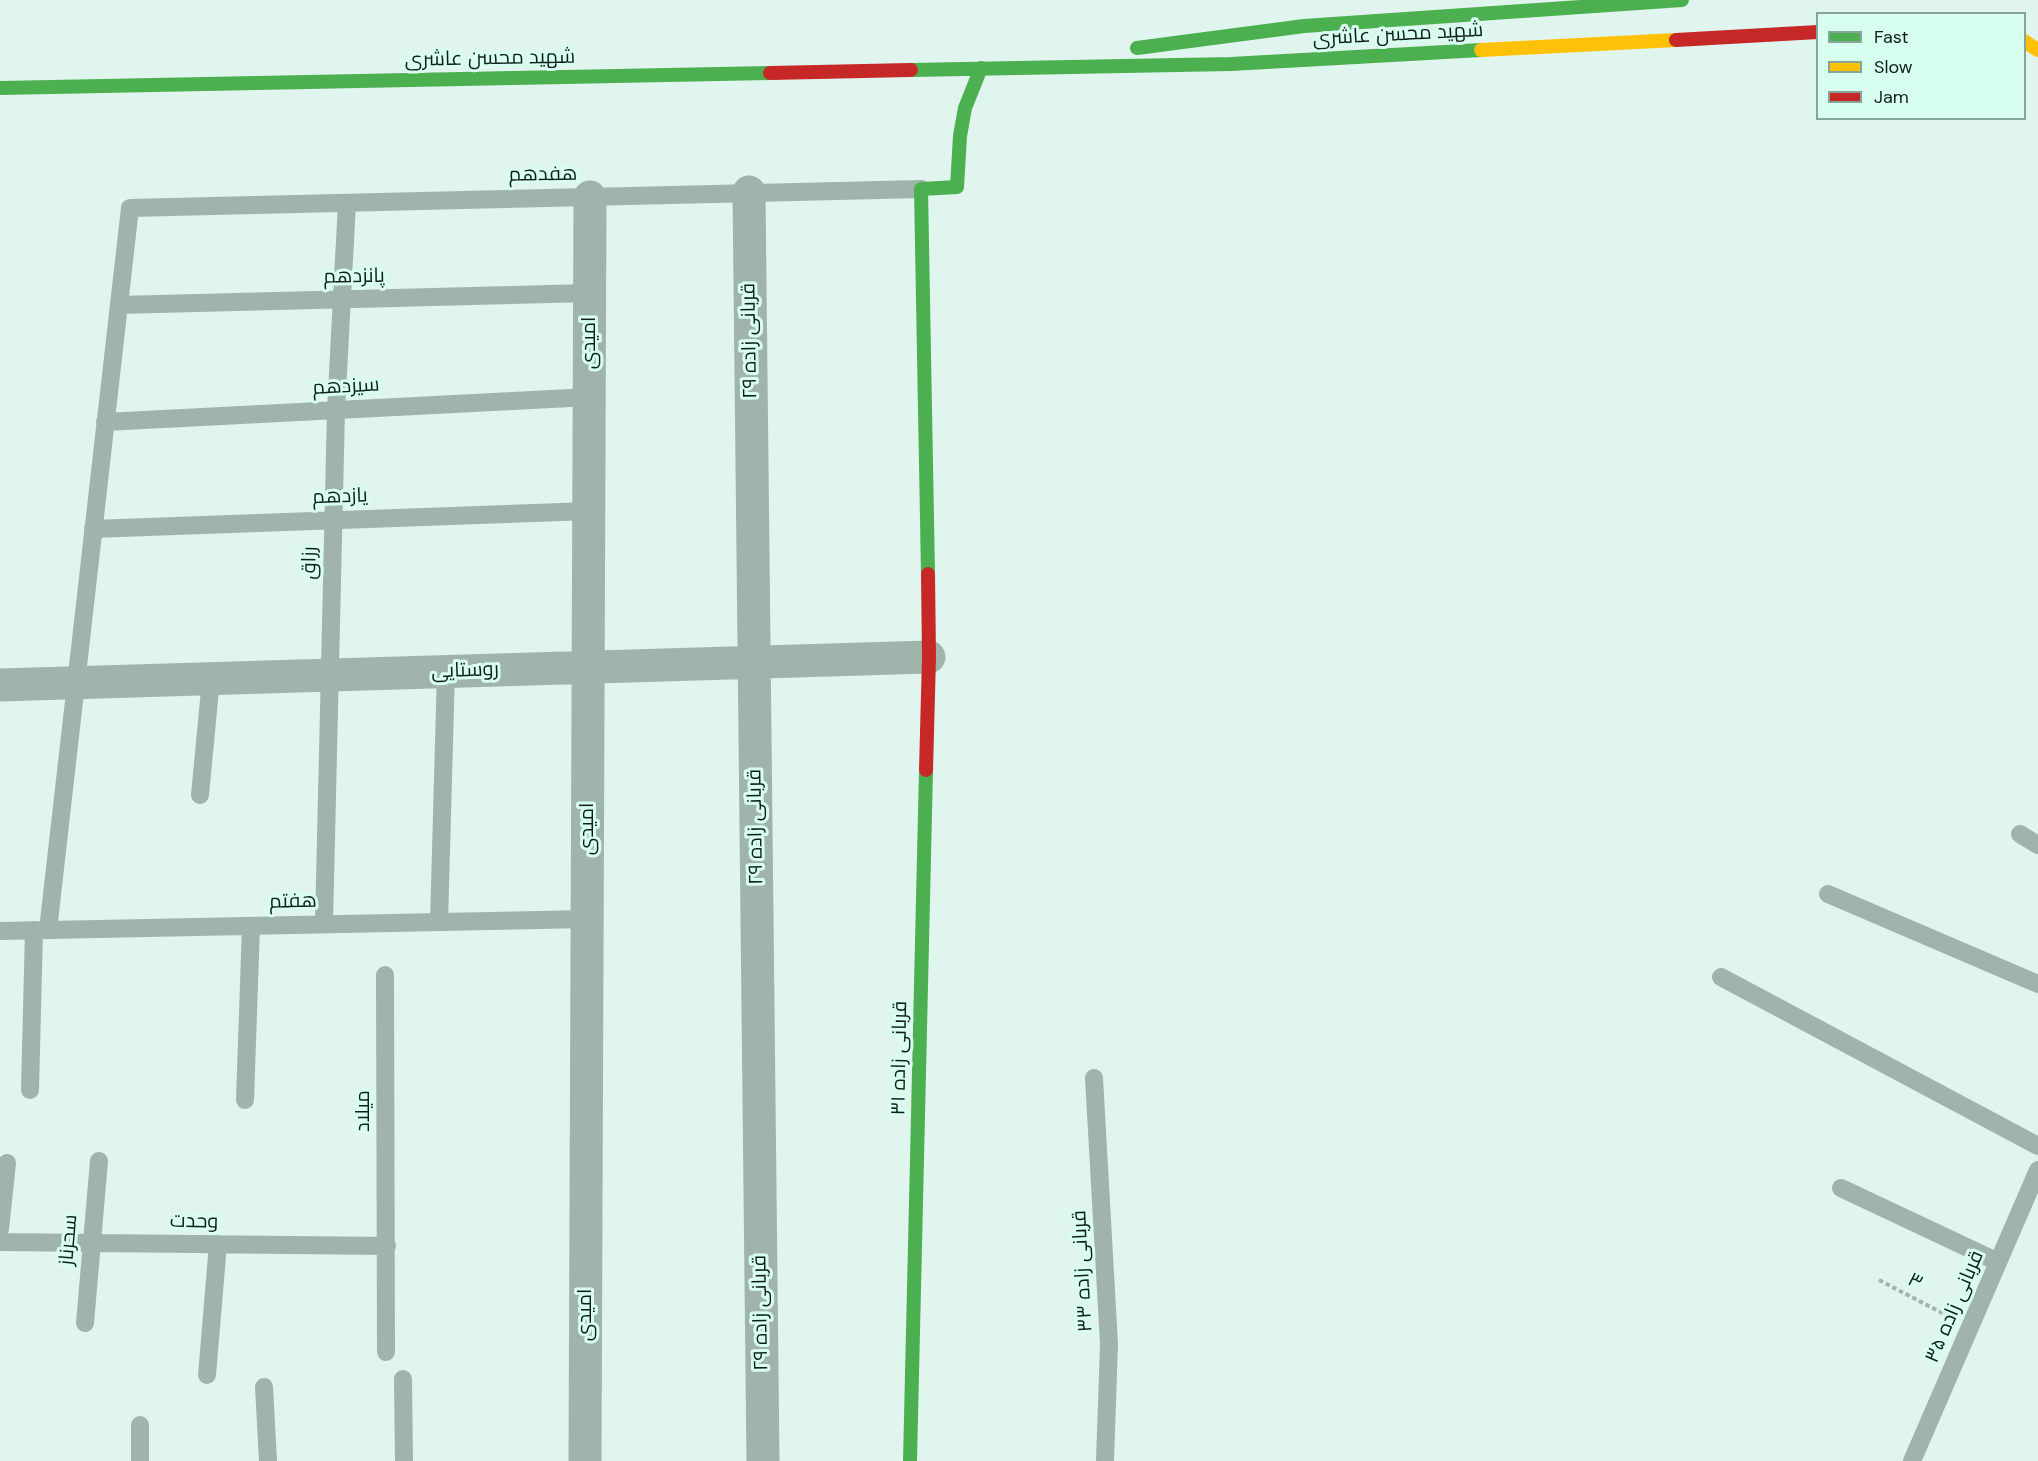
<!DOCTYPE html>
<html>
<head>
<meta charset="utf-8">
<style>
	body { margin:0 }
	#map { position:relative; width:2038px; height:1461px; overflow:hidden; background:#e0f5ed; font-family:"DM Sans",sans-serif }
	canvas { display:block }
	.legend { position:absolute; left:1816px; top:12px; width:210px; height:108px; box-sizing:border-box; background:#d7feef; border:2px solid #87a499; margin:0; padding:8px 10px; list-style:none; font-size:18px; color:#101e19 }
	.legend li { display:flex; align-items:center; gap:12px; height:30px }
	.legend b { width:30px; border:2px solid #87a499 }
</style>
</head>
<body>
<div id="map">
<canvas width="2038" height="1461"></canvas>
<ul class="legend">
<li><b style="height:8px;background:#4caf50"></b>Fast</li>
<li><b style="height:8px;background:#ffc107"></b>Slow</li>
<li><b style="height:8px;background:#c62828"></b>Jam</li>
</ul>
</div>
<script>
const ctx = document.querySelector('canvas').getContext('2d');
ctx.lineJoin = 'round';
function trace(path, color, width, dash) {
  ctx.strokeStyle = color;
  ctx.lineWidth = width;
  ctx.lineCap = dash ? 'butt' : 'round';
  ctx.setLineDash(dash || []);
  ctx.stroke(path);
}
function write(font, color, halo, rows, align = 'center') {
  ctx.font = font + ' "DM Sans",Cairo,sans-serif';
  ctx.lineWidth = 6;
  ctx.setLineDash([]);
  ctx.textBaseline = 'middle';
  ctx.strokeStyle = halo;
  ctx.fillStyle = color;
  for (const [text, x, y, turn = 0] of rows) {
    ctx.save();
    ctx.translate(x, y);
    ctx.rotate((+turn || 0) * Math.PI / 180);
    ctx.textAlign = isNaN(turn) ? turn : align;
    if (halo) ctx.strokeText(text, 0, 0);
    ctx.fillText(text, 0, 0);
    ctx.restore();
  }
}
const path = new Path2D(`
	M1879 1280 1948 1316`);
const lane = new Path2D(`
	M119 305 590 293
	M105 422 590 397
	M93 529 589 511
	M200 795 211 679
	M2020 834 2038 845
	M1828 894 2038 984
	M439 922 446 671
	M324 924 336 410 347 203
	M48 930 130 208 921 189
	M0 931 588 919
	M385 975 386 1352
	M1721 977 2038 1146
	M1094 1078 1109 1344 1105 1461
	M30 1090 34 930
	M245 1100 251 926
	M1841 1188 1998 1262
	M0 1229 7 1163
	M0 1242 387 1246
	M85 1323 99 1161
	M207 1375 218 1244
	M403 1379 404 1461
	M264 1387 268 1461
	M140 1425V1461
	M1912 1461 2038 1170`);
const street = new Path2D(`
	M749 192 763 1461
	M0 685 929 657
	M585 1461 590 197`);
const fast = new Path2D(`
	M1137 48 1304 26 1682 0
	M911 70 1231 64 1481 50
	M0 88 770 73
	M928 574 921 189 957 187 960 136 965 108 981 68
	M910 1461 926 770`);
const slow = new Path2D(`
	M2024 41 2038 50
	M1481 50 1676 40`);
const jam = new Path2D(`
	M1676 40 1818 32
	M770 73 911 70
	M926 770 929 657 928 574`);
const streetNames = [
	["شهید محسن عاشری",1398,35,-3],
	["شهید محسن عاشری",490,59,-1],
	["هفدهم",543,175,-1],
	["پانزدهم",354,277,-1],
	["قربانی زاده ۲۹",750,341,-91],
	["امیدی",590,343,-90],
	["سیزدهم",346,387,-3],
	["یازدهم",340,497,-2],
	["رزاق",310,563,-89],
	["روستایی",465,671,-2],
	["قربانی زاده ۲۹",756,827,-91],
	["امیدی",588,829,-90],
	["هفتم",293,902,-1],
	["قربانی زاده ۳۱",900,1058,-89],
	["میلاد",364,1111,-90],
	["وحدت",194,1222,1],
	["سحرناز",69,1240,-85],
	["قربانی زاده ۳۳",1083,1271,-93],
	["۳",1915,1282,27],
	["قربانی زاده ۳۵",1955,1307,-67],
	["قربانی زاده ۲۹",761,1313,-91],
	["امیدی",586,1315,-90]
];
trace(path, '#a2b4ac', 4, [4.5, 3]);
trace(lane, '#a0b4ac', 18);
trace(street, '#a0b4ac', 33);
trace(fast, '#4caf50', 14);
trace(slow, '#ffc107', 14);
trace(jam, '#c62828', 14);
write('20px', '#101e19', '#d7feef', streetNames);
</script>
</body>
</html>
